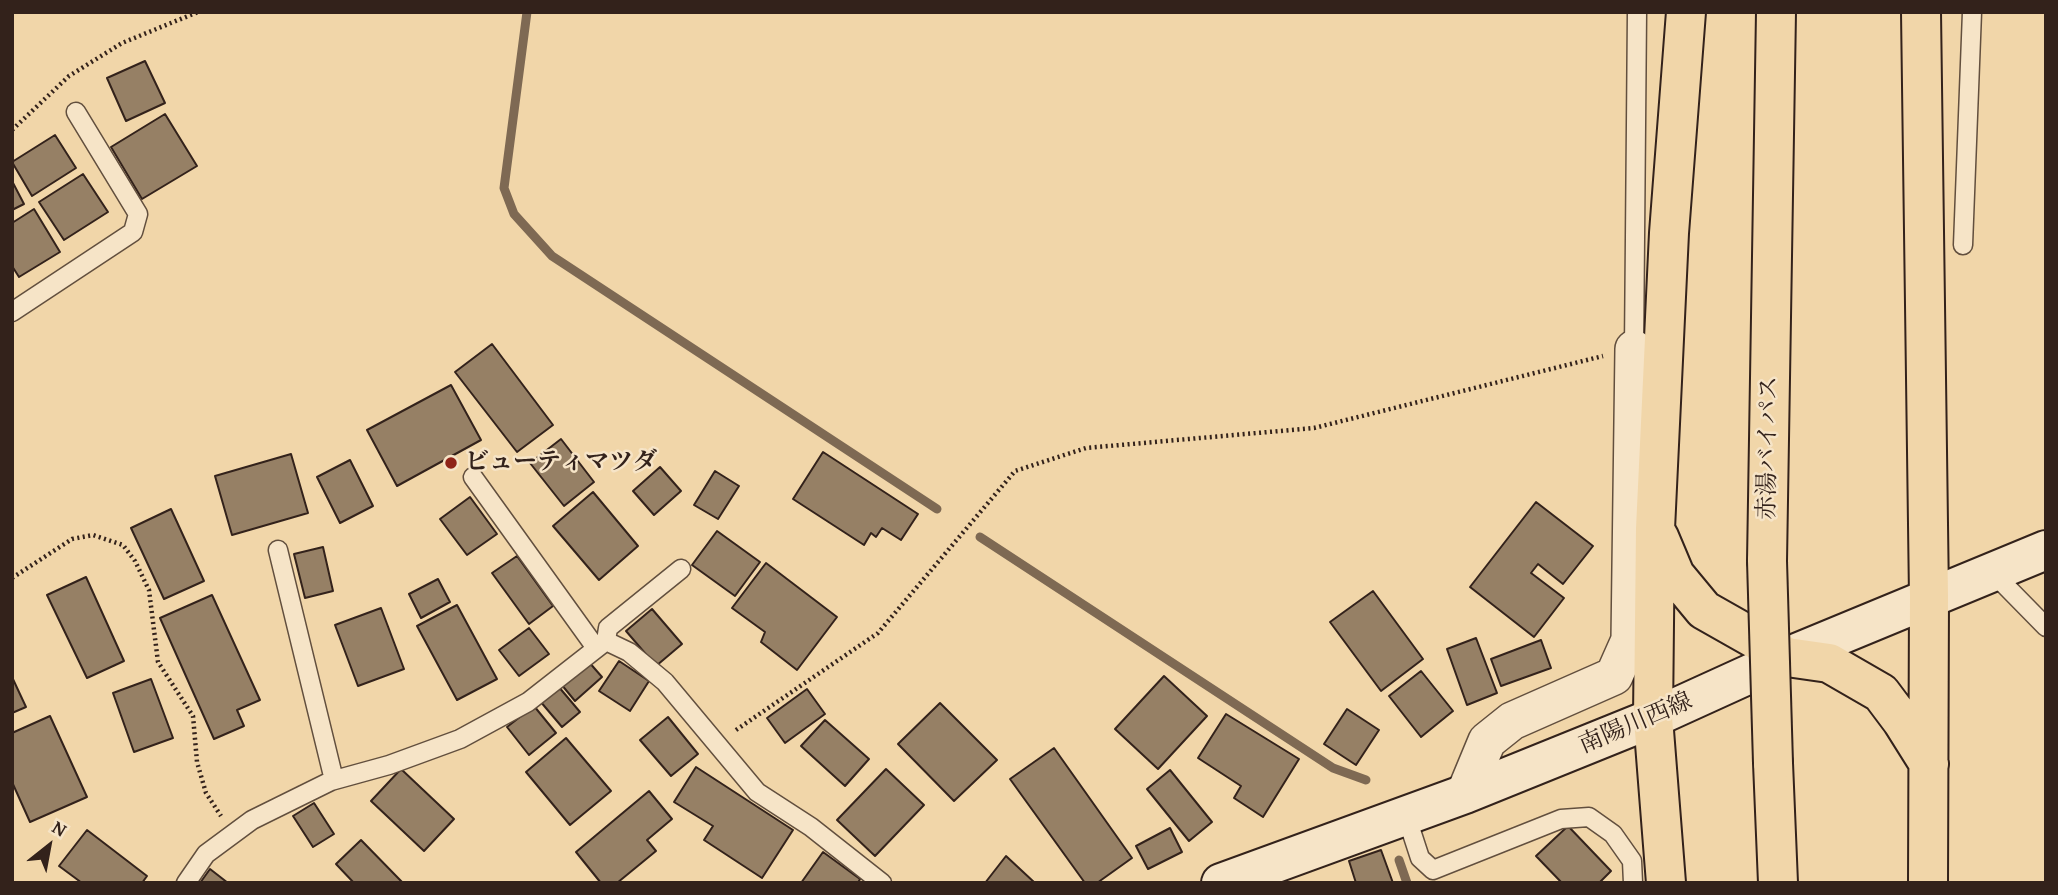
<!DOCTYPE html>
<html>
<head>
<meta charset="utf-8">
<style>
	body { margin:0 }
	#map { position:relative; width:2058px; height:895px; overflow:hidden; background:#f1d6a9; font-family:"Gentium Book Plus",serif }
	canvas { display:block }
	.frame { position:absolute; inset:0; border:14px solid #33221b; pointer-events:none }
	.north { position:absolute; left:14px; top:811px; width:70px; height:70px; -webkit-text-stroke:5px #f6e4c7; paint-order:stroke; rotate:31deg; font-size:19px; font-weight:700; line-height:28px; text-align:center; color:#33221b }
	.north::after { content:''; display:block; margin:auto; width:24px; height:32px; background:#33221b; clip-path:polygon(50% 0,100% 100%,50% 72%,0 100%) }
</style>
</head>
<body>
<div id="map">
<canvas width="2058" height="895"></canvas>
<div class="frame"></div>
<div class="north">N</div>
</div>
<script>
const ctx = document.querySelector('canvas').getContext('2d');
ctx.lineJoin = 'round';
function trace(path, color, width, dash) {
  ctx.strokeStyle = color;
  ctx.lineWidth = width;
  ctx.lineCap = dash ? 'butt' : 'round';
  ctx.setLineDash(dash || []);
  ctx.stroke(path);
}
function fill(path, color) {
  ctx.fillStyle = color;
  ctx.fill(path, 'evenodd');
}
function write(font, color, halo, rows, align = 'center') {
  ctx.font = font + ' "Gentium Book Plus","Noto Serif JP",serif';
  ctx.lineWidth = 5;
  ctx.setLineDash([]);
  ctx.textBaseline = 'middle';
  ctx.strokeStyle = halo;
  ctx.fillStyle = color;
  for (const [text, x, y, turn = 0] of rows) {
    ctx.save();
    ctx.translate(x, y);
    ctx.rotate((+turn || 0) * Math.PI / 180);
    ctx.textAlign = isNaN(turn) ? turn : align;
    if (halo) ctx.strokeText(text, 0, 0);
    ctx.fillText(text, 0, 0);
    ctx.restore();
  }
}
const stream = new Path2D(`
	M527 12 504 188 514 214 552 256 937 509
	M980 537 1333 768 1366 780
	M1399 860 1407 883`);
const building = new Path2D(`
	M145 61 165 103 126 121 107 78Z
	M165 114 197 166 142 199 111 147Z
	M55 135 76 168 32 196 12 162Z
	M83 174 108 212 64 240 39 202Z
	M12 181 24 204 12 210Z
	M34 209 60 252 19 277 12 266V223Z
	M492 344 553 425 517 452 455 372Z
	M451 385 481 440 397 486 367 430Z
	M561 439 594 482 564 506 530 463Z
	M823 452 918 514 901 540 882 528 876 537 871 533 864 545 793 499Z
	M291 454 308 513 232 535 215 476Z
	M350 460 373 506 340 523 317 477Z
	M660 467 681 491 654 515 633 491Z
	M715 471 739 486 718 519 694 505Z
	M593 492 638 546 599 580 553 526Z
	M470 497 497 534 467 555 440 519Z
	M1536 502 1593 546 1563 584 1538 564 1531 573 1564 598 1534 637 1470 587Z
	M171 509 204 581 164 599 131 528Z
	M717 531 760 562 735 596 692 565Z
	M323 547 333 591 305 598 294 554Z
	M517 556 553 606 529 624 492 573Z
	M766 563 837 617 797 670 761 642 765 632 732 608Z
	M86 577 124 661 87 678 47 595Z
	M438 579 450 602 421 618 409 594Z
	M1373 591 1423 659 1381 691 1330 622Z
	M212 595 260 700 237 710 244 726 214 739 160 618Z
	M457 605 497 679 457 700 417 626Z
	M381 608 404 669 358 686 335 625Z
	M652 609 682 644 656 666 626 631Z
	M529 628 549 654 519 676 499 650Z
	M1476 638 1497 693 1467 705 1447 649Z
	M1541 640 1551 668 1501 686 1491 659Z
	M588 661 602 677 575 701 561 684Z
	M619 661 649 681 630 711 599 691Z
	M1421 671 1453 711 1421 737 1389 696Z
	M1164 676 1207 716 1158 769 1115 729Z
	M12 677 26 707 12 713Z
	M151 679 173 738 134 752 113 693Z
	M558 686 580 712 562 727 540 701Z
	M807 689 825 714 785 743 767 718Z
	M940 703 997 760 954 801 898 744Z
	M534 706 556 733 529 755 507 727Z
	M1347 709 1379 730 1356 765 1324 744Z
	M1226 714 1299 759 1263 817 1234 798 1241 786 1198 758Z
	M50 716 87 797 30 822 12 782V733Z
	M668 717 698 754 671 776 640 740Z
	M825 720 869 759 845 786 801 746Z
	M566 738 611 791 570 825 526 772Z
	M1054 748 1132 858 1097 883H1085L1010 779Z
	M696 767 793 830 762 878 704 840 713 826 674 802Z
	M401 769 454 819 424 851 371 801Z
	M886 769 924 805 875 856 837 820Z
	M1170 770 1212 822 1189 841 1147 789Z
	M649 791 672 819 647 840 656 851 617 883H601L576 852Z
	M314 803 334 834 313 847 293 816Z
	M1568 826 1611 871 1599 883H1562L1536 856Z
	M1170 828 1182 852 1148 869 1136 846Z
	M87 830 147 876 142 883H82L59 866Z
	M361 840 402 882 401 883H354L336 864Z
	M1381 850 1393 883H1356L1349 861Z
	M823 852 860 879 858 883H801Z
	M1006 856 1035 883H985Z
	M210 869 228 883H200Z`);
const path = new Path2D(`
	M12 130 69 76 122 43 198 12
	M12 578 72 539 93 535 123 545 135 561 149 590 158 662 193 716 197 762 206 793 221 816
	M736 730 878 633 1015 471 1086 448 1314 428 1603 356`);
const service = new Path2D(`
	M1963 245 1972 12
	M12 312 133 232 138 214 76 112
	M1634 349 1637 12
	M473 477 596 648
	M278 550 334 780
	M1993 573 2046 627
	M606 641 608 628 681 569
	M1406 815 1420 858 1433 870 1561 819 1589 817 1613 834 1632 861 1633 883
	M186 883 206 854 252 820 331 781 389 765 460 739 528 702 606 641 629 652 665 682 757 792 811 827 882 883`);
const minor = new Path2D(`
	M1465 794 1487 741 1512 721 1614 676 1630 640 1634 349`);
const secondary = new Path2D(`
	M1221 883 1465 794 1653 718 1787 657 2046 550`);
const motorway = new Path2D(`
	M1921 12 1929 597 1928 883
	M1659 537 1675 575 1704 610 1787 657 1829 663 1881 693 1902 721 1929 764
	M1767 561 1776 12
	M1773 763 1778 883
	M1666 883 1653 718 1655 529 1669 233 1686 12`);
const motorwayBridge = new Path2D(`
	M1767 561 1773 763`);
const markers = [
	[451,463,7,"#8f2418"]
];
const streetNames = [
	["赤湯バイパス",1769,448,-89],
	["南陽川西線",1636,724,-23]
];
const poiNames = [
	["ビューティマツダ",465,463]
];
trace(stream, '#7e6953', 9);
fill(building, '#968065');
trace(building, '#33221b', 2);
trace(service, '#624f3e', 21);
trace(minor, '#624f3e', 40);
trace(secondary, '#33221b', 42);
trace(motorway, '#33221b', 42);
trace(path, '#33221b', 4.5, [2, 3.5]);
trace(service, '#f6e4c7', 18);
trace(minor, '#f6e4c7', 37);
trace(secondary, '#f6e4c7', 38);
trace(motorway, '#f1d6a9', 38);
trace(motorwayBridge, '#33221b', 42, []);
trace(motorwayBridge, '#f1d6a9', 38);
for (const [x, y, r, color] of markers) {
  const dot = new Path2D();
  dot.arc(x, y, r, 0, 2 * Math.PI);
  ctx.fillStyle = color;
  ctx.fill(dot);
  trace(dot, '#f6e4c7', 2.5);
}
write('24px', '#33221b', '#f6e4c7', streetNames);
write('bold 24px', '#33221b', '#f6e4c7', poiNames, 'left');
</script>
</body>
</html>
